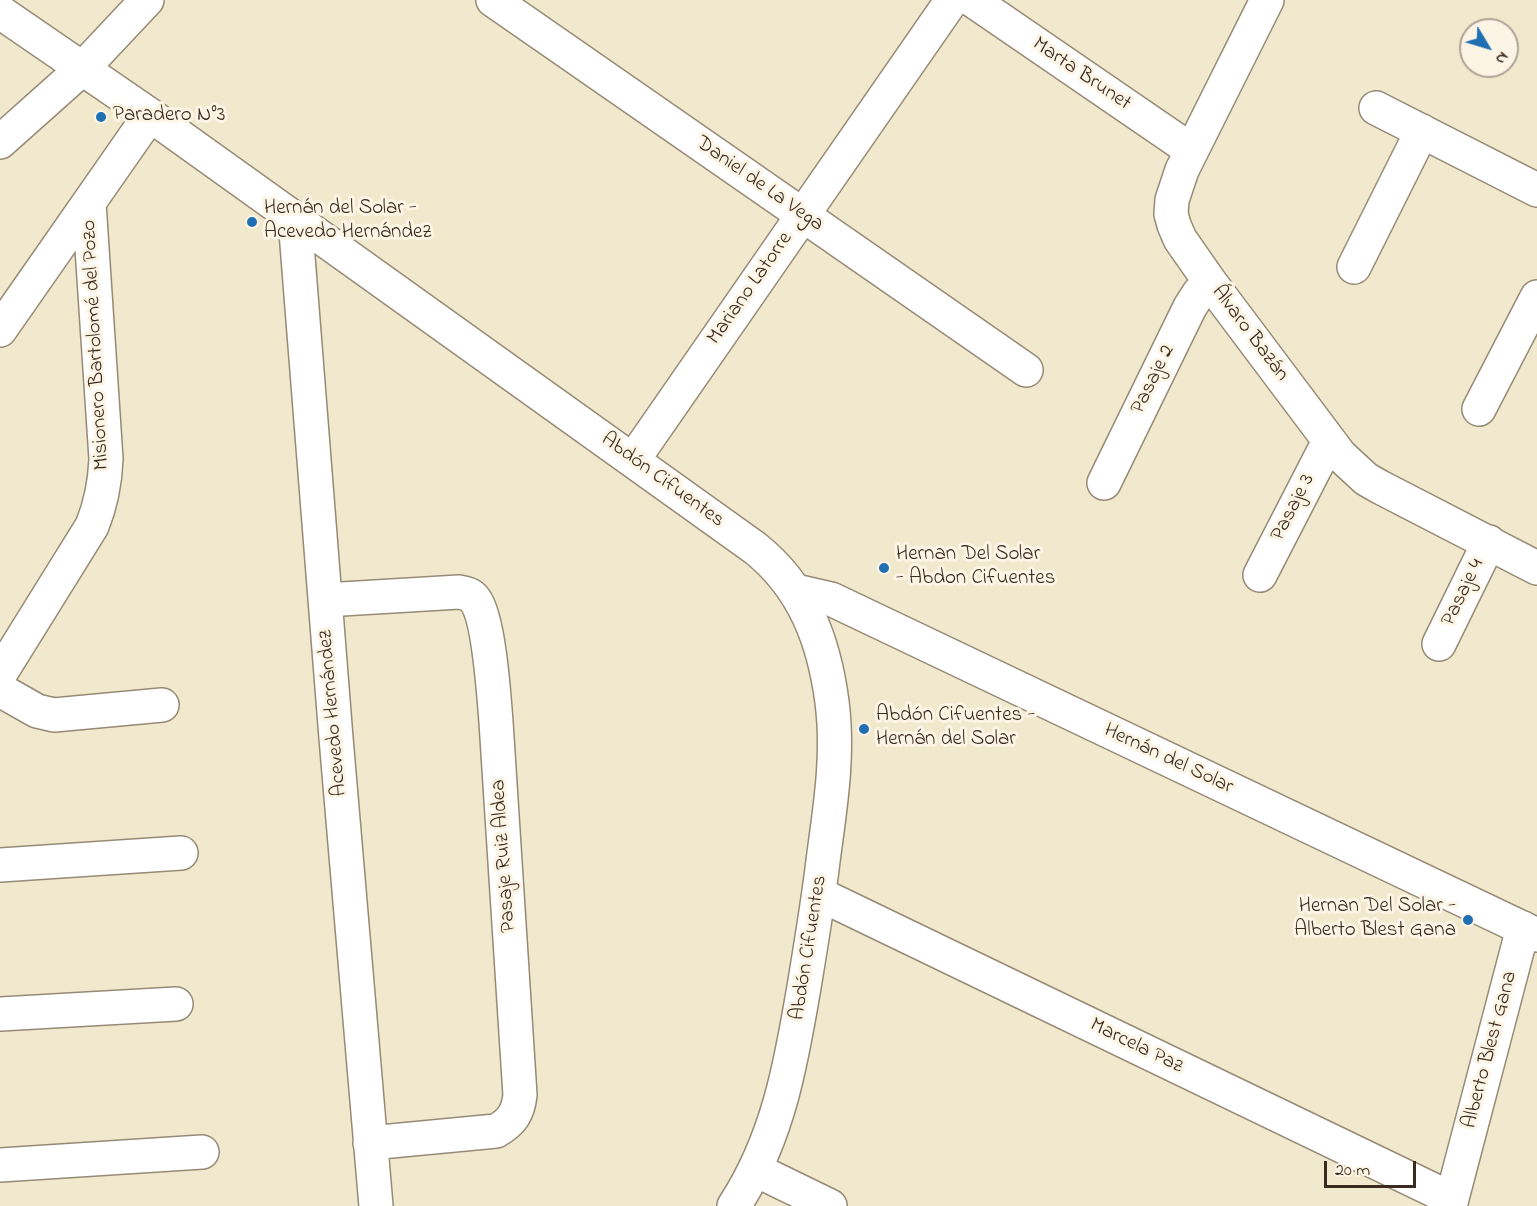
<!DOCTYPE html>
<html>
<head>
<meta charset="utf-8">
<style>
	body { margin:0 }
	#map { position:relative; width:1537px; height:1206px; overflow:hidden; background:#f1e9cd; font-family:"Indie Flower",sans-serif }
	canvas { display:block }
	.north { position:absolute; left:1459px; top:18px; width:60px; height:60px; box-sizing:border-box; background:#fcf5e5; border:2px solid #afa495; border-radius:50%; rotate:128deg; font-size:16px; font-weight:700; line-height:24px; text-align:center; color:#3b2a1e }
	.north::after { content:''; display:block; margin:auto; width:21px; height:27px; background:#1f6fb2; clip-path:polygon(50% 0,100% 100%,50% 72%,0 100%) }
	.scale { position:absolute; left:1324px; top:1161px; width:92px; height:27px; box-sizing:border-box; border:3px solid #3b2a1e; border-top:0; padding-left:8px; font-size:18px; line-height:21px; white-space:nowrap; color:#3b2a1e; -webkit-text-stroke:4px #fcf5e5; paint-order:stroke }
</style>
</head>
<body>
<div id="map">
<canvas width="1537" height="1206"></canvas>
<div class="north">N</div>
<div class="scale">20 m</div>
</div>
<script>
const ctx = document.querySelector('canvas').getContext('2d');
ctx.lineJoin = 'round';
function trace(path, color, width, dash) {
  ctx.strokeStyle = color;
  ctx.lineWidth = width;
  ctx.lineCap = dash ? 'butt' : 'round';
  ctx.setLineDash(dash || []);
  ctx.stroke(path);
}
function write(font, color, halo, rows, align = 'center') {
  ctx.font = font + ' "Indie Flower",sans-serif';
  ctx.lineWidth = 6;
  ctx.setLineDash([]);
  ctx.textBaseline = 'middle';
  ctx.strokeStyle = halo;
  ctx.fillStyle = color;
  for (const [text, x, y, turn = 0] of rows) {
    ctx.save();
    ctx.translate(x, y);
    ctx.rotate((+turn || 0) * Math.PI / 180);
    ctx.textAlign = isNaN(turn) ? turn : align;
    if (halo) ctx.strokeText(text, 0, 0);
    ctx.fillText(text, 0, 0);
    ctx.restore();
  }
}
const minor = new Path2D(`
	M493 0 1026 370
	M972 0 1191 150
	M1267 0 1182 170 1172 200 1171 214 1174 225 1180 239 1210 282 1340 455 1366 479 1380 487 1537 568
	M0 12 150 115 755 548C804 587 824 641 832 702 839 756 830 808 823 861 818 903 811 945 804 987 791 1064 778 1139 734 1206
	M83 68 147 0
	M1376 108 1537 190
	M295 219 336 738 376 1206
	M1354 267 1422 131
	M0 330 150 115
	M1479 409 1537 297
	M633 460 952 0
	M1104 483 1190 307 1199 293 1210 282
	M1260 575 1329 441
	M796 591 831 599 1537 935
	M325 600 459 592C465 593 471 594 475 600 489 618 494 697 496 722L520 1095C518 1113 512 1122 496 1131L370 1143
	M1439 644 1489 542
	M0 674 92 526C101 504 105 484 106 459L89 203
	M0 690 37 711 54 715 162 705
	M0 865 181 853
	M819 894 1452 1199
	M0 1014 176 1004
	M0 1165 202 1152
	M756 1170 830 1206
	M1450 1206 1523 928`);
const highway = new Path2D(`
	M0 142 83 68`);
const markers = [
	[101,117,6,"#1f6fb2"],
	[252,222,6,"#1f6fb2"],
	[884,568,6,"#1f6fb2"],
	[864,729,6,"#1f6fb2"],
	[1468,920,6,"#1f6fb2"]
];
const streetNames = [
	["Marta Brunet",1081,75,34],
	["Daniel de La Vega",759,185,35],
	["Mariano Latorre",751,289,-55],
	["Álvaro Bazán",1249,334,53],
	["Misionero Bartolomé del Pozo",97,345,-93],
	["Pasaje 2",1154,380,-64],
	["Abdón Cifuentes",662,481,36],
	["Pasaje 3",1294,508,-63],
	["Pasaje 4",1464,593,-64],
	["Acevedo Hernández",334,713,-95],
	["Hernán del Solar",1168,760,25],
	["Pasaje Ruiz Aldea",505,856,-94],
	["Abdón Cifuentes",810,948,-81],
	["Marcela Paz",1136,1047,26],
	["Alberto Blest Gana",1491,1050,-75]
];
const poiNames = [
	["Paradero N°3",113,117],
	["Hernán del Solar -",264,210],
	["Acevedo Hernández",264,234],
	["Hernan Del Solar",896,556],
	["- Abdon Cifuentes",896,580],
	["Abdón Cifuentes -",876,717],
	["Hernán del Solar",876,741],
	["Hernan Del Solar -",1456,908,"right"],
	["Alberto Blest Gana",1456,932,"right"]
];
trace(minor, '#968a76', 36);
trace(highway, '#968a76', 36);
trace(minor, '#fff', 33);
trace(highway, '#fff', 33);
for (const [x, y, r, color] of markers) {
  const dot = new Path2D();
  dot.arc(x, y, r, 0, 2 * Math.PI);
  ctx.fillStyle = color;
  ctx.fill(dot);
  trace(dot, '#fcf5e5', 2);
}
write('21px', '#3b2a1e', '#fcf5e5', streetNames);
write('21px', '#3b2a1e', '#fcf5e5', poiNames, 'left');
</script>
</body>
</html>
